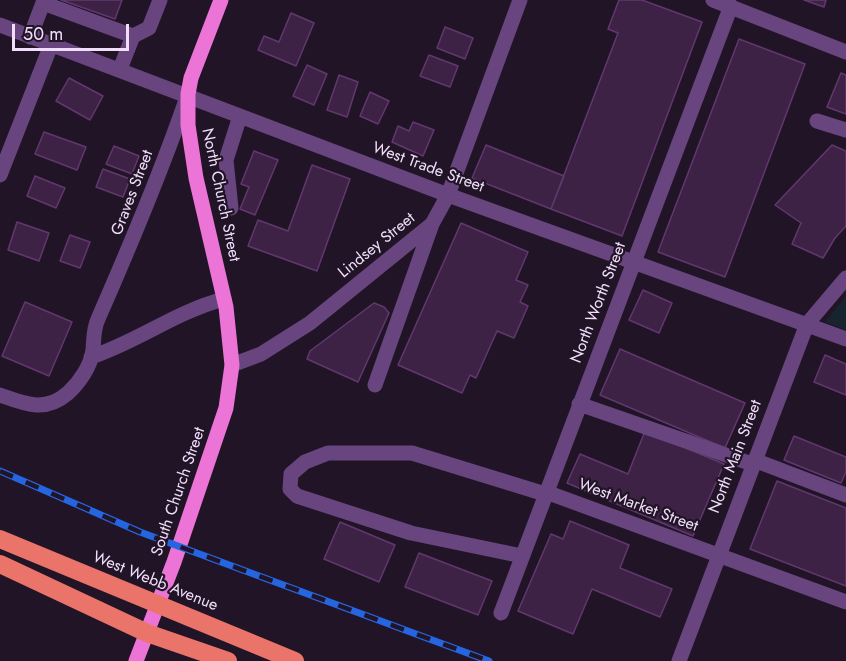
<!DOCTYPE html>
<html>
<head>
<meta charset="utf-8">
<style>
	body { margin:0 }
	#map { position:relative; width:846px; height:661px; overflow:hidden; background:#221427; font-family:Jost,sans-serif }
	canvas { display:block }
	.scale { position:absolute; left:12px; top:24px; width:117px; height:27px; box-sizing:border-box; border:3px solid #f1defa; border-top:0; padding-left:8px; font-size:18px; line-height:21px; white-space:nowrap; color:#f1defa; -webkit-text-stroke:4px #221427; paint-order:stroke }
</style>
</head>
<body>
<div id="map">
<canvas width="846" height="661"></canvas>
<div class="scale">50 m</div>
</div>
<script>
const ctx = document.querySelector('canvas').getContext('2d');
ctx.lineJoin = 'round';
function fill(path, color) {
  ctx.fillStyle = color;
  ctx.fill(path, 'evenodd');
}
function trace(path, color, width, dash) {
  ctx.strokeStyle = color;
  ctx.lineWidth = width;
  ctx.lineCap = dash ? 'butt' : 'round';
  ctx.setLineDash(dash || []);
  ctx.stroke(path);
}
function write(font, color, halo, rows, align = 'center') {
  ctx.font = font + ' Jost,sans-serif';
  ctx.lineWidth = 4.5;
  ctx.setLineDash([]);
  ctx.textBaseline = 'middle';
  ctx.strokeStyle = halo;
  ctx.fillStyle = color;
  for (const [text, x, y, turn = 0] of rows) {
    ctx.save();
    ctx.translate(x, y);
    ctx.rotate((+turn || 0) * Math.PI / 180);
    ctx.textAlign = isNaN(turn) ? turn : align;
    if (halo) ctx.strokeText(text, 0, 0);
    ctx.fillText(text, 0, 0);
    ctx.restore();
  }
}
const green = new Path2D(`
	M846 296V330L825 322Z`);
const building = new Path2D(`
	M61 0H122L115 19Z
	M619 0H642L702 22 622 236 551 209 618 33 608 29Z
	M804 0H826L824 7Z
	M291 13 314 23 296 66 258 50 264 36 279 42Z
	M445 27 473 38 465 59 437 48Z
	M739 39 805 64 725 277 658 252Z
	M429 55 458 66 450 87 420 76Z
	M307 65 327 74 314 105 293 96Z
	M841 73 846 75V114L827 107Z
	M339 75 358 82 347 117 327 110Z
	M69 78 103 96 90 120 56 101Z
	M370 92 389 101 378 124 360 116Z
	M413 122 434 130 423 156 392 142 398 126 409 131Z
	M44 132 86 147 77 170 35 154Z
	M486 145 564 176 551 209 472 178Z
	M832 145 846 151V226L835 238 823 258 792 244 801 223 775 205Z
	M114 146 139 156 132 174 106 164Z
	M254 151 278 160 255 215 240 209 249 187 241 184Z
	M312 165 350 179 317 271 248 246 258 220 288 231Z
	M103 169 130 179 123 197 96 187Z
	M35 176 65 188 56 208 27 196Z
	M17 222 49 233 39 261 8 250Z
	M461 223 528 252 516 280 528 285 520 302 528 306 514 338 497 331 476 378 470 375 462 393 398 365Z
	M70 235 90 242 80 268 60 261Z
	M643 290 672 303 659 333 629 320Z
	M25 302 72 322 49 376 2 356Z
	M374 303 384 307 389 313 358 382 307 359 310 351Z
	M620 349 745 403 725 448 600 395Z
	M825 355 846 364V395L814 382Z
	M645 431 724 464 693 536 567 483 580 454 628 474Z
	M794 436 846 457V472L841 483 784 460Z
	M777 481 846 508V586L750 549Z
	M570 521 629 545 620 568 672 589 660 617 592 589 573 634 518 611 551 534 563 539Z
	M340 522 395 545 379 582 324 559Z
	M419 553 492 581 478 615 405 587Z`);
const minor = new Path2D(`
	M713 0 846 52
	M0 25 448 195 846 339
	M30 37 43 3 133 36
	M120 69 133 36 149 28 160 0
	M817 121 846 130
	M0 175 51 45
	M231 208 226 160 240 116
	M91 357C139 341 175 312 224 299
	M232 365 261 354 310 323 432 224 448 195 520 0
	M375 385 432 224
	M0 395C25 404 45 413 68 393 79 383 91 366 93 350 94 339 93 330 98 319 130 246 161 173 187 97
	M579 404 752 464
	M754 460 846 495
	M546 492 846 602
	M522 556 411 533 297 496 290 489 291 474 305 462 328 453H412L545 494
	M501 613 731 6
	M679 661 807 324 846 278`);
const major = new Path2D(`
	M136 661 174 562 226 408 232 365 226 307 196 178 188 125V94L191 78 221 0`);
const highway = new Path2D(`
	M0 539 295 661
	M0 564 147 633 228 661`);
const rail = new Path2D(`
	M0 471 140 532 489 661`);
const streetNames = [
	["West Trade Street",428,168,20],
	["Graves Street",133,193,-69],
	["North Church Street",220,195,78],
	["Lindsey Street",377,246,-39],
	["North Worth Street",599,303,-69],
	["North Main Street",736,457,-69],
	["South Church Street",179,492,-71],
	["West Market Street",638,506,20],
	["West Webb Avenue",155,582,22]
];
fill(green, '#182330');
fill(building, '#3d2245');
trace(building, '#61386e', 1.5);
trace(minor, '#68457f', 15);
trace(major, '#eb74d6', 15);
trace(highway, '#ea746a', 18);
trace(rail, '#2565e0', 7);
trace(rail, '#221427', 4.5, [14]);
write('16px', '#f1defa', '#221427', streetNames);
</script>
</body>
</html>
